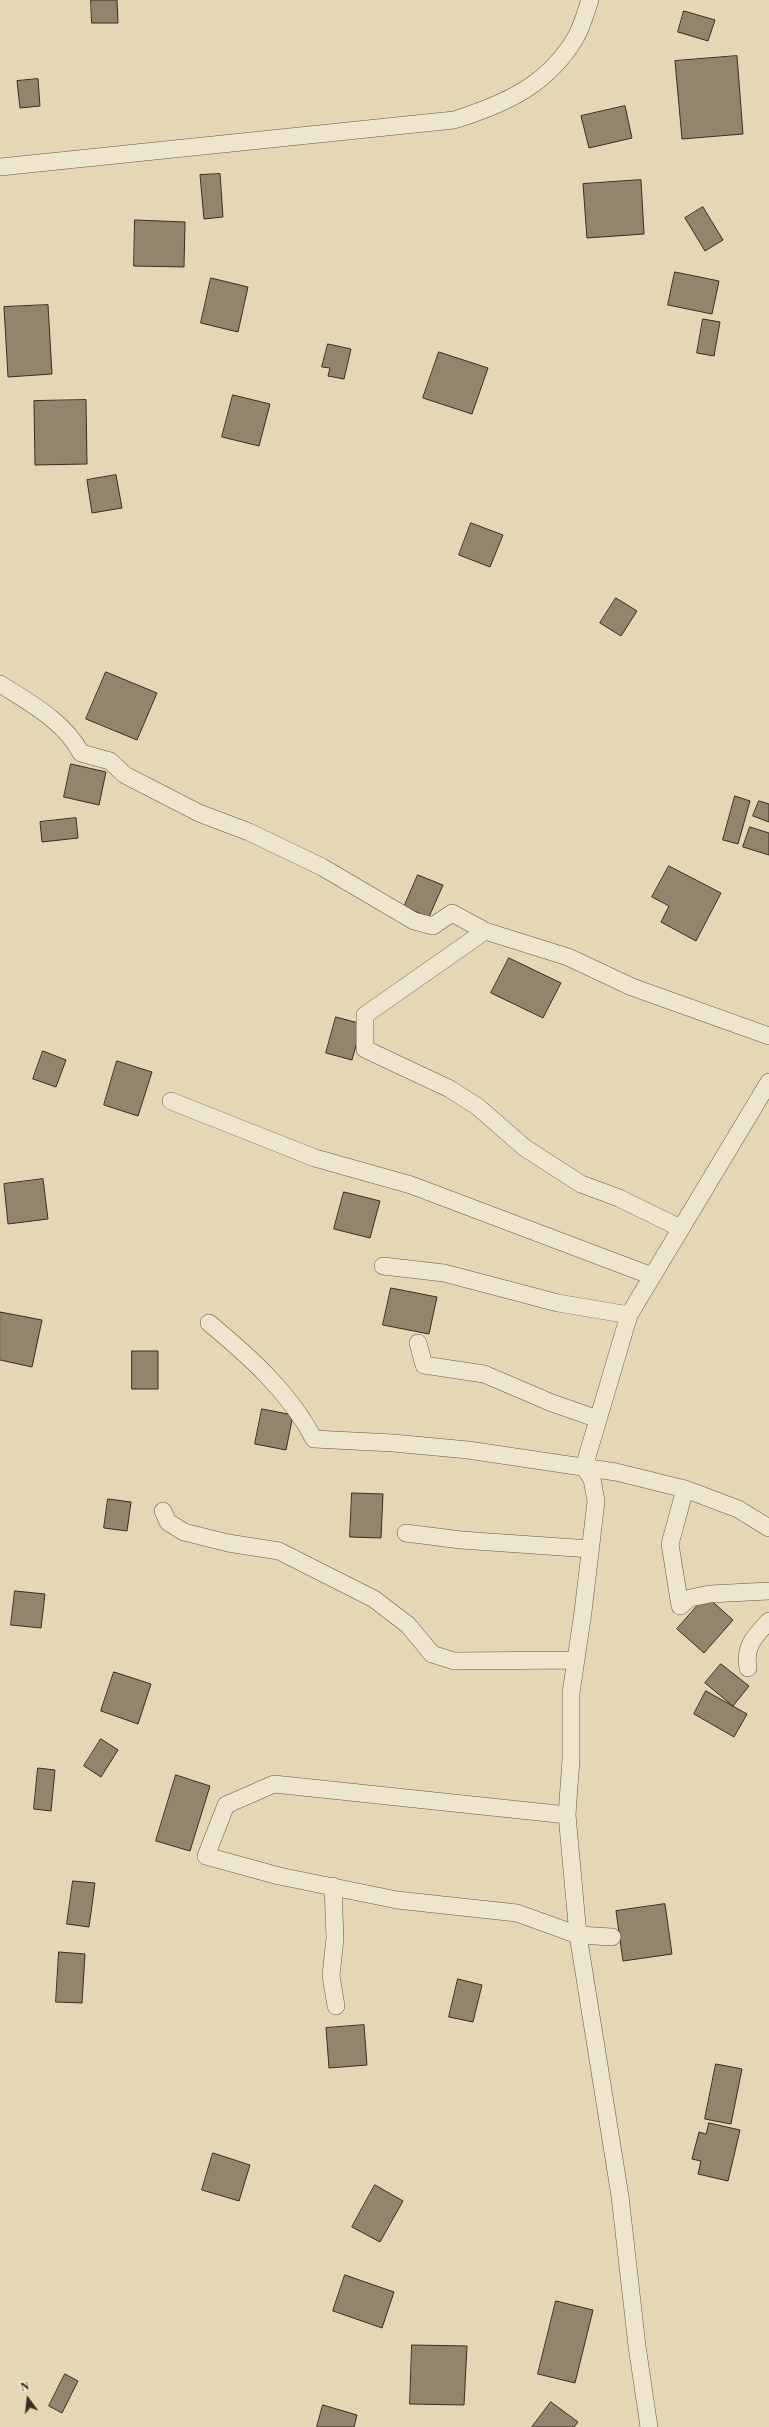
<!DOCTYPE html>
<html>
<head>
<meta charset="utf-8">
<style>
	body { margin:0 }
	#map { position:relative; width:769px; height:2427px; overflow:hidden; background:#e4d7b3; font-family:"Libre Bodoni",serif }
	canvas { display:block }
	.north { position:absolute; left:8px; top:2379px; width:40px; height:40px; -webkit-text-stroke:3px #ede5ce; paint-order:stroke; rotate:345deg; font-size:11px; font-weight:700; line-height:16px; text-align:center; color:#3a2d21 }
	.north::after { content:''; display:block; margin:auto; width:14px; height:18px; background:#3a2d21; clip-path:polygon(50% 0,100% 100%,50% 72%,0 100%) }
</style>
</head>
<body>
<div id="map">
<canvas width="769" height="2427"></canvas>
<div class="north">N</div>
</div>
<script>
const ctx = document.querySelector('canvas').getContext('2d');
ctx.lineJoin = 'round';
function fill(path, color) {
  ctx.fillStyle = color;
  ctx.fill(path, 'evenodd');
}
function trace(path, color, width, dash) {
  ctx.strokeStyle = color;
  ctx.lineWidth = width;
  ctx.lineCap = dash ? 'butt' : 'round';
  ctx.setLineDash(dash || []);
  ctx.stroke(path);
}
const building = new Path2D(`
	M91 0H117L118 23H92Z
	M684 11 715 20 708 41 678 32Z
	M737 56 743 134 682 139 675 61Z
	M38 79 40 106 20 108 17 81Z
	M625 106 632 138 589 148 581 116Z
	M220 174 223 217 204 219 200 175Z
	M641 180 644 234 587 238 583 184Z
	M703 207 723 240 705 251 685 218Z
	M135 220 185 222 184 267 134 266Z
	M675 272 719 281 712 314 668 305Z
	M211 278 248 287 238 332 201 323Z
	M48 305 52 374 8 377 4 307Z
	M703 319 720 322 714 356 697 353Z
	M328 344 351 349 344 379 328 376 330 368 322 367Z
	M439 352 488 368 472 414 423 398Z
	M233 395 270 404 259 446 222 437Z
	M86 400 87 464 35 465 34 401Z
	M116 475 122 508 92 513 87 480Z
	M471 523 503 535 490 567 459 555Z
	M616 598 637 611 621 636 600 623Z
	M106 672 157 693 137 740 86 719Z
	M71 764 106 772 99 805 64 797Z
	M735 796 750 801 738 844 723 840Z
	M759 801 769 804V822L753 816Z
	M76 818 78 838 42 842 40 822Z
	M750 827 769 833V855L743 847Z
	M669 866 721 893 696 941 661 922 669 906 652 897Z
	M418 875 443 885 429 917 404 907Z
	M509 958 561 983 543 1018 491 993Z
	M336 1017 362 1024 352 1060 326 1053Z
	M43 1051 66 1060 56 1087 33 1079Z
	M117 1061 152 1072 138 1116 104 1105Z
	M43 1179 48 1219 8 1224 4 1184Z
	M344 1192 380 1201 370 1238 334 1229Z
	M391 1288 437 1297 429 1334 383 1325Z
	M0 1312 42 1320 32 1367 0 1360Z
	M132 1351H158V1389H132Z
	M262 1409 293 1415 286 1450 255 1444Z
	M352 1493 383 1494 381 1538 350 1537Z
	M108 1499 131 1502 127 1531 104 1528Z
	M15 1591 45 1594 41 1628 11 1625Z
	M706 1596 733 1620 704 1653 677 1629Z
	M721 1664 749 1686 733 1706 705 1683Z
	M114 1672 151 1684 138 1724 101 1711Z
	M706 1691 747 1714 734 1737 694 1714Z
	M101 1739 118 1750 101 1777 84 1766Z
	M38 1768 55 1770 51 1811 34 1809Z
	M176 1775 210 1786 190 1851 156 1841Z
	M73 1881 95 1883 89 1927 67 1924Z
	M665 1904 672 1954 623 1961 616 1911Z
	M59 1952 85 1954 82 2003 56 2002Z
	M458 1979 482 1985 473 2022 449 2017Z
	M364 2025 367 2065 329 2068 326 2028Z
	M716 2064 742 2069 731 2124 705 2119Z
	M709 2123 740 2130 728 2181 698 2174 701 2161 692 2159 699 2132 706 2134Z
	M213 2153 250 2165 239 2201 202 2190Z
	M375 2185 403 2201 380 2242 352 2227Z
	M345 2275 394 2292 382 2328 333 2311Z
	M556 2301 593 2310 575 2383 538 2374Z
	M412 2345 467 2346 464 2405 410 2404Z
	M65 2374 78 2381 62 2413 49 2406Z
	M551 2402 578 2422 574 2427H532Z
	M323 2405 357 2415 354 2427H317Z`);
const street = new Path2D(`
	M0 167 454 120C505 104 548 85 576 37 582 26 586 12 590 0
	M0 684C30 703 64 721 81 753L110 761 125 775 199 813 249 832 322 867 414 921 433 926 452 913 485 931 568 957 632 987 769 1036
	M485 931 365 1015V1049L450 1089 478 1107 525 1148 581 1184 619 1198 680 1228
	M171 1101 315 1158 411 1185 652 1276
	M383 1266 444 1273 558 1303 629 1315
	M209 1323C249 1356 290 1393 314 1439L393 1443 468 1450 616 1472 685 1489 738 1509 769 1528
	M418 1343 424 1365 484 1374 552 1403 598 1419
	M685 1489 670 1544 680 1606 690 1598 710 1594 769 1591
	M163 1511 168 1522 184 1532 228 1543 279 1551 374 1599 408 1625 432 1654 454 1661 576 1660
	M406 1533 461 1540 590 1549
	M748 1668C744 1646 755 1636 769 1621
	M567 1815 274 1784 226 1805 206 1856 279 1876 397 1900 517 1913 578 1935 612 1937
	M333 1886 335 1938 331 1976 336 2006
	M649 2427 637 2346 620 2196 578 1935 567 1815 571 1759V1693L583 1612 596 1501 592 1479 584 1467 629 1315 769 1082`);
fill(building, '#92856d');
trace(building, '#3a2d21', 1);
trace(street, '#645846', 18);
trace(street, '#ede5ce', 17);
</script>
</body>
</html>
